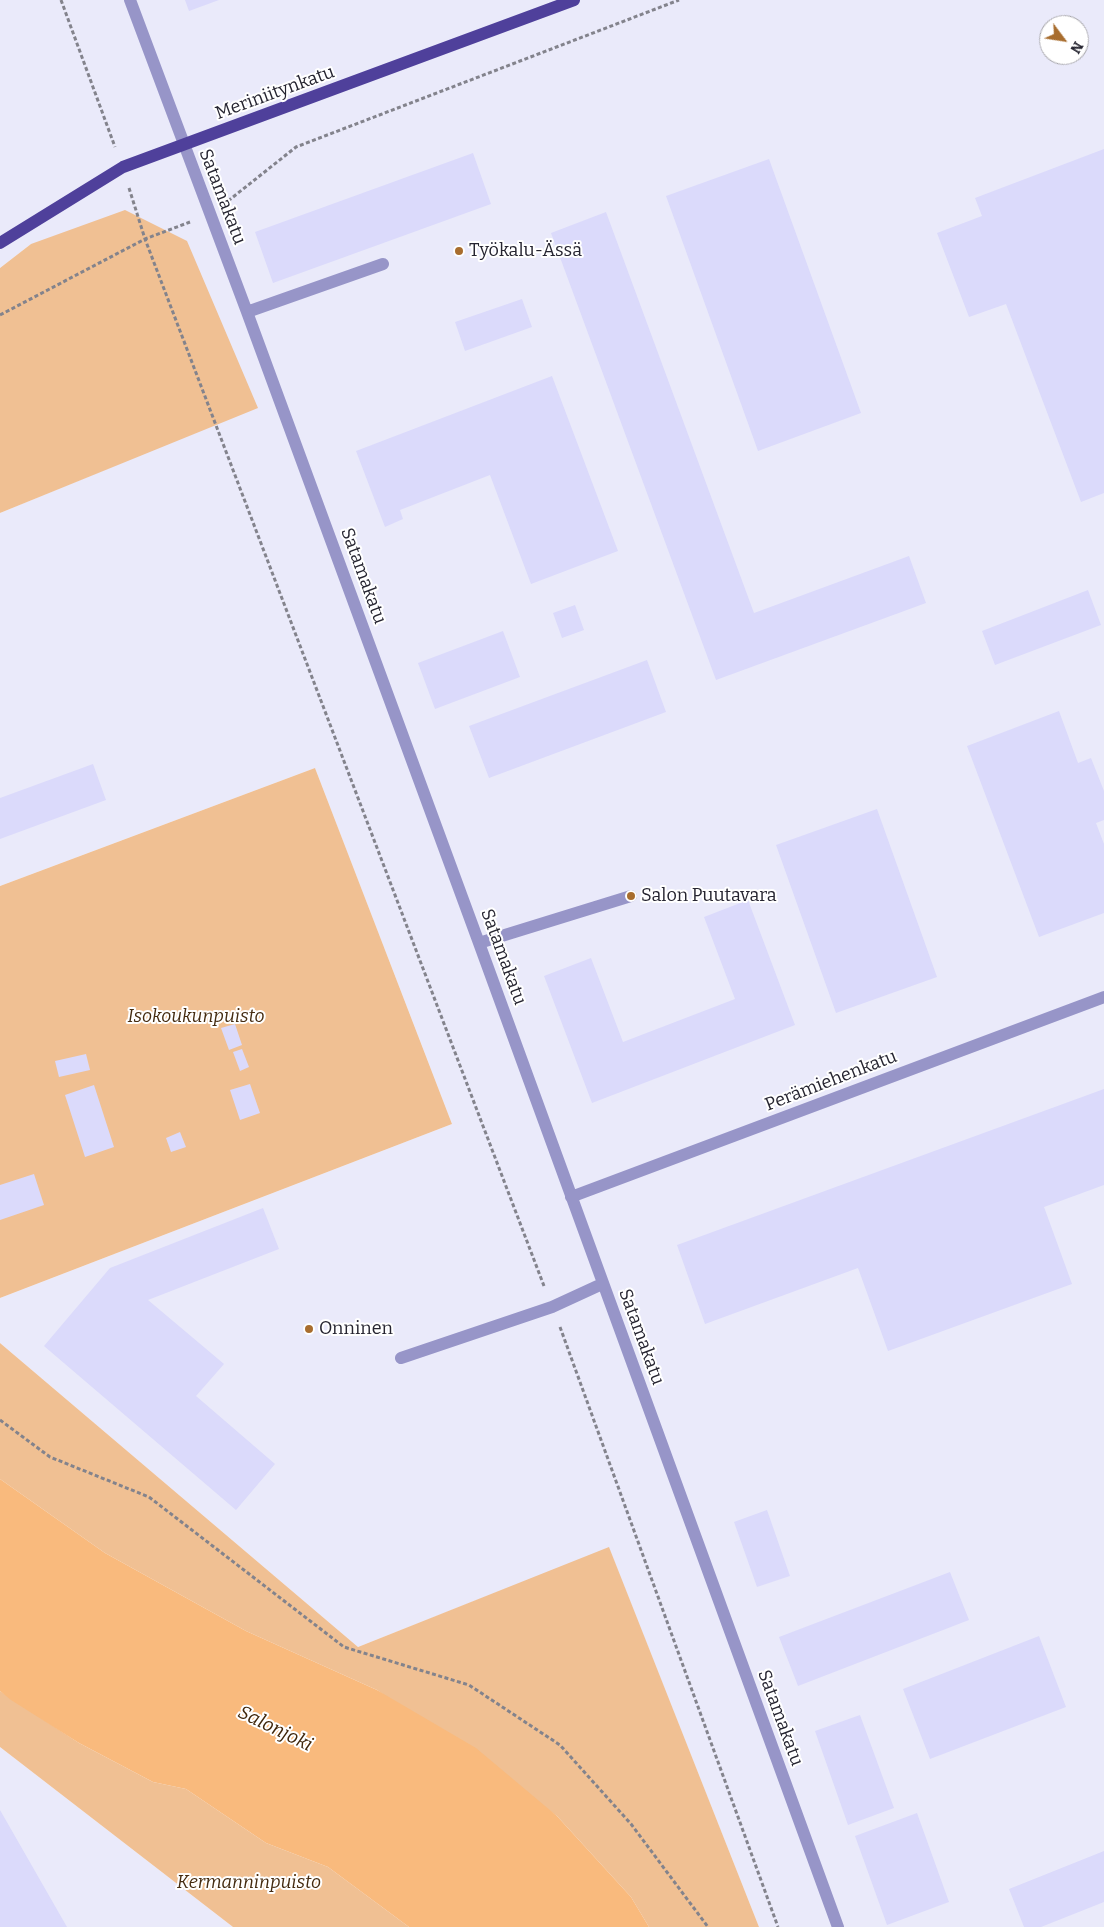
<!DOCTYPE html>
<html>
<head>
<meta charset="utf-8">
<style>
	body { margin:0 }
	#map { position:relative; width:1104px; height:1927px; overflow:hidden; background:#f6f6fd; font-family:Bitter,serif }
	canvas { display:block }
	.north { position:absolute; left:1039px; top:15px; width:50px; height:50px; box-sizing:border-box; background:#fff; border:1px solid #a8a7ac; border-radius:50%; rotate:121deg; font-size:14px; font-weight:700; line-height:20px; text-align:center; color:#252430 }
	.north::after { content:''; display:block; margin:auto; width:18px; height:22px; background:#a86d2e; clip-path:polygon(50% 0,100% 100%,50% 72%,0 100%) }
</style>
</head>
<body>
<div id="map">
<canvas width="1104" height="1927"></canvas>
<div class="north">N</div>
</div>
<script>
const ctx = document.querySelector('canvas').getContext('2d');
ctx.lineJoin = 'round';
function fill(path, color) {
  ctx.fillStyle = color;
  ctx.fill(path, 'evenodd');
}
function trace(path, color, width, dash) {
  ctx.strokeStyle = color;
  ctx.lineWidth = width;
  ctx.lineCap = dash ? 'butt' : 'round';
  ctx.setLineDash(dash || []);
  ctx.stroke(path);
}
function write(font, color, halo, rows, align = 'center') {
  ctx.font = font + ' Bitter,serif';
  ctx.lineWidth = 4;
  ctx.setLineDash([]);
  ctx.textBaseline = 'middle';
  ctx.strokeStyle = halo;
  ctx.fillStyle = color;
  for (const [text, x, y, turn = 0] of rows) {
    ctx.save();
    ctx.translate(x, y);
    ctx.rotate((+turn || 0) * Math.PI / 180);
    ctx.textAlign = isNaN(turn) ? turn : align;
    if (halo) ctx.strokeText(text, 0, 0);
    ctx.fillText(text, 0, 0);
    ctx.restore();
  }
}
const built = new Path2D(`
	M0 0H1104V1927H759L609 1548 358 1647 0 1343V1298L452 1124 315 768 0 886V513L257 407 31 244 0 268ZM1049 25H1079V55H1049Z
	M0 1747 233 1927H0Z`);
const green = new Path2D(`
	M125 210 187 241 258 408 0 513V268L31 244Z
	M315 768 452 1124 0 1298V886Z
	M0 1343 358 1647 609 1547 759 1927H649L631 1897 557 1816 377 1690 246 1631 105 1553 0 1479Z
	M0 1691 79 1743 153 1782 186 1789 266 1843 328 1867 409 1927H233L0 1747Z`);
const water = new Path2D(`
	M0 1479 105 1553 246 1631 377 1690 476 1748 557 1816 631 1897 649 1927H409L328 1867 266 1843 186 1789 153 1782 79 1743 11 1700 0 1691Z`);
const building = new Path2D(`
	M185 0H219L189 11Z
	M1104 149V493L1081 502 1006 304 969 317 937 233 982 216 975 198Z
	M473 153 491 204 273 283 255 232Z
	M769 159 861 413 758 451 666 196Z
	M606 212 754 613 909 556 926 603 716 680 551 233Z
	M522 299 532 327 465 351 455 322Z
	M552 376 618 551 531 584 490 475 400 510 403 519 385 527 356 451Z
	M1088 590 1101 625 995 665 982 631Z
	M575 605 584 630 562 638 553 613Z
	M503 631 520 677 435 709 418 663Z
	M647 660 666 712 489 778 469 726Z
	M1059 711 1078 763 1091 758 1104 791V820L1096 823 1104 844V913L1039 937 967 746Z
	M93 764 106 800 0 839V798Z
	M877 809 937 977 836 1013 776 845Z
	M748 900 795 1025 592 1103 544 976 591 958 623 1042 735 999 704 917Z
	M235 1024 242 1045 229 1050 221 1028Z
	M242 1049 249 1067 240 1071 233 1052Z
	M86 1054 90 1070 59 1077 55 1061Z
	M250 1084 260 1113 240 1120 230 1090Z
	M94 1085 114 1147 85 1157 65 1095Z
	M1104 1089V1185L1044 1207 1072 1284 888 1351 858 1268 705 1324 677 1245Z
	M180 1132 186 1147 171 1152 166 1138Z
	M34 1174 44 1205 0 1220V1185Z
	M263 1208 279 1249 148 1300 224 1364 196 1396 275 1464 236 1510 44 1346 110 1268Z
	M767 1510 790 1576 757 1587 734 1522Z
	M950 1572 969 1620 798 1686 779 1637Z
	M1039 1636 1066 1707 930 1759 903 1689Z
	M860 1715 894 1808 848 1825 815 1731Z
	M0 1810 67 1927H0Z
	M917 1813 949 1902 887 1925 855 1836Z
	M1104 1851V1902L1041 1927H1024L1009 1889Z`);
const path = new Path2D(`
	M61 0 115 147
	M129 188 145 239 544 1286
	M228 201 296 147 679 0
	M0 315 145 239 190 222
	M560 1327 778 1927
	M0 1420 50 1457 149 1497 344 1647 469 1685 560 1745 631 1824 708 1927`);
const minor = new Path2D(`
	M130 0 247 312 479 943 838 1927
	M247 312 383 264
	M479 943 631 896
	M571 1197 1104 997
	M401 1358 552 1307 602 1284`);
const major = new Path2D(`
	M0 243 123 167 574 0`);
const markers = [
	[459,251,5,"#a86d2e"],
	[631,896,5,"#a86d2e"],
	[309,1329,5,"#a86d2e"]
];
const streetNames = [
	["Meriniitynkatu",275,93,-20],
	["Satamakatu",222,197,69],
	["Satamakatu",363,576,70],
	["Satamakatu",503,957,70],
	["Perämiehenkatu",831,1081,-21],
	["Satamakatu",641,1337,70],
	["Satamakatu",780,1718,70]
];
const poiNames = [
	["Työkalu-Ässä",469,251],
	["Salon Puutavara",641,896],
	["Onninen",319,1329]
];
const parkNames = [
	["Isokoukunpuisto",196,1017],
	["Kermanninpuisto",249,1883]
];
const waterNames = [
	["Salonjoki",275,1729,26]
];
fill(built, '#eaeafa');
fill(green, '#f0c093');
fill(water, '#f9ba7d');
fill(building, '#dbdafb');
trace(path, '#83838c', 3, [4, 2.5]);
trace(minor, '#9795c8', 12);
trace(major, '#4f409b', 12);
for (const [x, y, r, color] of markers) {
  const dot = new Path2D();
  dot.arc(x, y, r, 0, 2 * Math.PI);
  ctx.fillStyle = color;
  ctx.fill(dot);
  trace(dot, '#fff', 2);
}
write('18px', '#252430', '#fff', streetNames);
write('18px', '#252430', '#fff', poiNames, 'left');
write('italic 18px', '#442b10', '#fff', parkNames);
write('italic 19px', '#3f260b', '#fff', waterNames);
</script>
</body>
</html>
